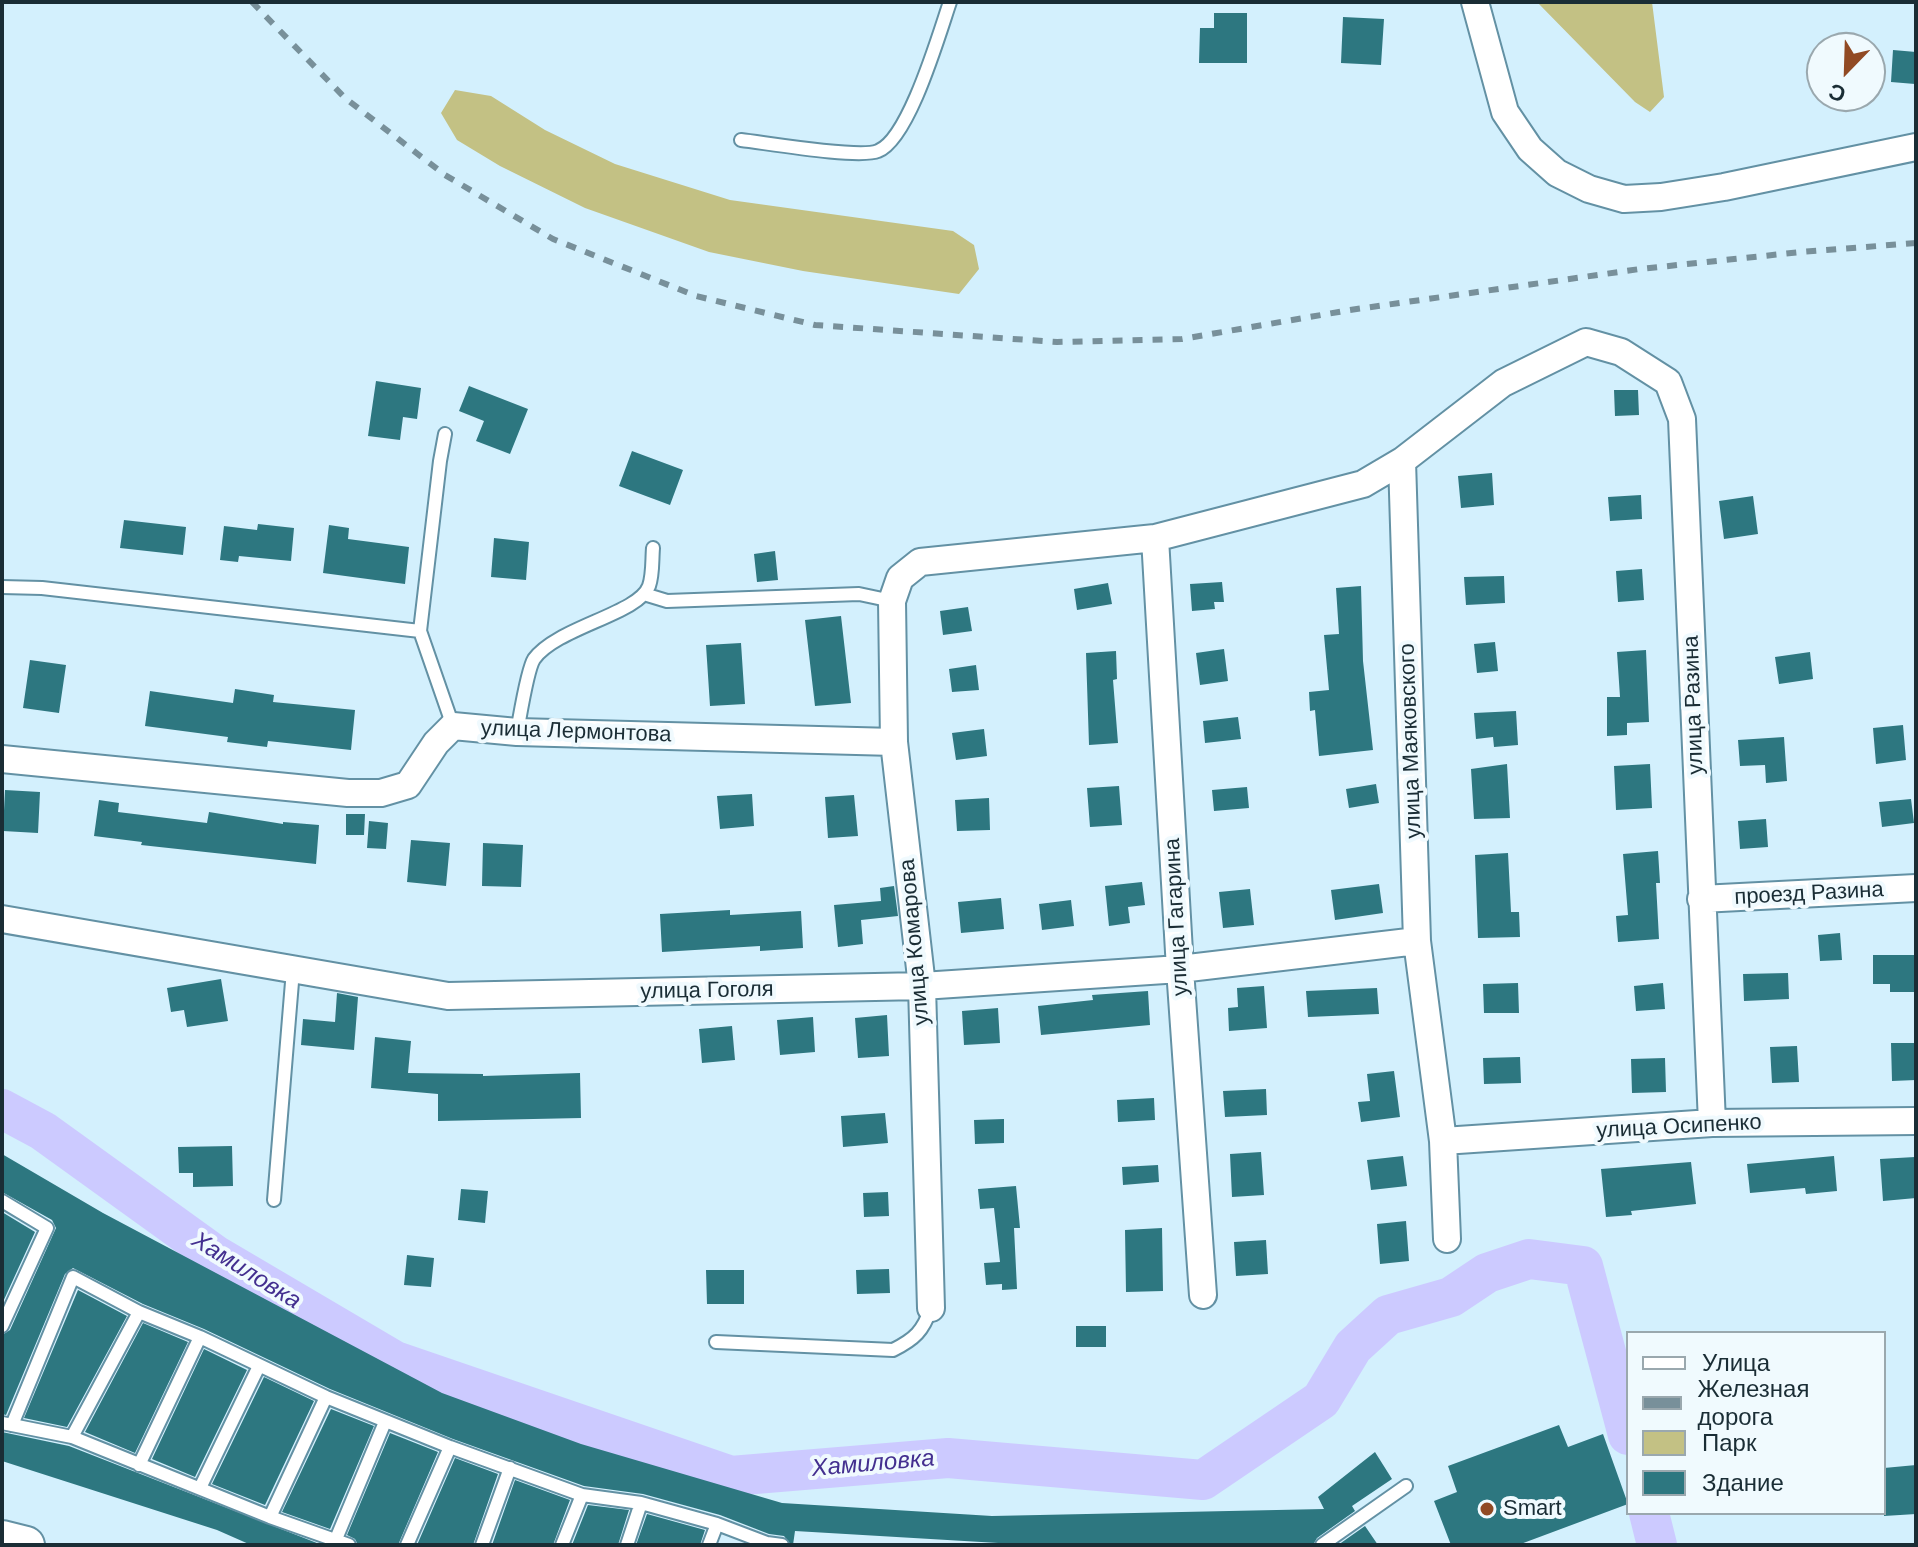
<!DOCTYPE html>
<html>
<head>
<meta charset="utf-8">
<style>
	body { margin:0 }
	#map { position:relative; width:1918px; height:1547px; overflow:hidden; background:#d3f0fd; font-family:Arial,sans-serif }
	canvas { display:block }
	.frame { position:absolute; inset:0; border:4px solid #1a2d35; pointer-events:none }
	.legend { position:absolute; left:1626px; top:1331px; width:260px; height:184px; box-sizing:border-box; background:#f0fafe; border:2px solid #9aa8ae; margin:0; padding:10px 14px; list-style:none; font-size:24px; color:#1a2d35 }
	.legend li { display:flex; align-items:center; gap:16px; height:40px }
	.legend b { width:40px; border:2px solid #9aa8ae }
	.north { position:absolute; left:1806px; top:32px; width:80px; height:80px; box-sizing:border-box; background:#f0fafe; border:2px solid #9aa8ae; border-radius:50%; rotate:203deg; font-size:22px; font-weight:700; line-height:32px; text-align:center; color:#1a2d35 }
	.north::after { content:''; display:block; margin:auto; width:28px; height:36px; background:#914a24; clip-path:polygon(50% 0,100% 100%,50% 72%,0 100%) }
</style>
</head>
<body>
<div id="map">
<canvas width="1918" height="1547"></canvas>
<div class="frame"></div>
<ul class="legend">
<li><b style="height:10px;background:#fff"></b>Улица</li>
<li><b style="height:10px;background:#78909a"></b>Железная дорога</li>
<li><b style="height:22px;background:#c3c184"></b>Парк</li>
<li><b style="height:22px;background:#2d7780"></b>Здание</li>
</ul>
<div class="north">С</div>
</div>
<script>
const ctx = document.querySelector('canvas').getContext('2d');
ctx.lineJoin = 'round';
function fill(path, color) {
  ctx.fillStyle = color;
  ctx.fill(path, 'evenodd');
}
function trace(path, color, width, dash) {
  ctx.strokeStyle = color;
  ctx.lineWidth = width;
  ctx.lineCap = dash ? 'butt' : 'round';
  ctx.setLineDash(dash || []);
  ctx.stroke(path);
}
function write(font, color, halo, rows, align = 'center') {
  ctx.font = font + ' Arial,sans-serif';
  ctx.lineWidth = 8;
  ctx.setLineDash([]);
  ctx.textBaseline = 'middle';
  ctx.strokeStyle = halo;
  ctx.fillStyle = color;
  for (const [text, x, y, turn = 0] of rows) {
    ctx.save();
    ctx.translate(x, y);
    ctx.rotate((+turn || 0) * Math.PI / 180);
    ctx.textAlign = isNaN(turn) ? turn : align;
    if (halo) ctx.strokeText(text, 0, 0);
    ctx.fillText(text, 0, 0);
    ctx.restore();
  }
}
const green = new Path2D(`
	M1537 2H1652L1664 97 1650 112 1635 102Z
	M455 90 491 96 545 130 615 164 730 200 953 231 974 245 979 269 959 294 803 271 709 252 585 208 500 166 457 140 441 113Z`);
const river = new Path2D(`
	M2 1109 43 1131 215 1255 395 1361 731 1476 948 1458 1203 1480 1321 1400 1353 1347 1388 1315 1451 1297 1487 1273 1529 1259 1583 1266 1628 1435
	M1649 1513 1657 1545`);
const building = new Path2D(`
	M1214 13H1247V63H1199L1200 28H1214Z
	M1343 17 1384 19 1381 65 1341 63Z
	M1893 50 1916 52 1915 84 1891 82Z
	M376 381 421 388 417 419 403 417 400 440 368 436Z
	M469 386 528 409 510 454 476 441 484 421 459 411Z
	M1614 390H1638L1639 415 1615 416Z
	M632 451 683 470 670 505 619 486Z
	M1492 473 1494 505 1461 508 1458 476Z
	M1641 495 1642 519 1610 521 1608 497Z
	M1753 496 1758 534 1724 539 1719 501Z
	M124 520 186 527 183 555 120 548Z
	M258 524 294 528 291 561 239 556 238 562 220 560 224 526 257 530Z
	M329 525 349 528 348 539 409 547 405 584 323 573Z
	M494 538 529 542 526 580 491 577Z
	M775 551 778 580 757 582 754 554Z
	M1642 569 1644 600 1618 602 1616 571Z
	M1504 576 1505 603 1466 605 1464 577Z
	M1222 582 1224 602H1214L1215 609 1192 611 1190 584Z
	M1108 583 1112 604 1077 610 1074 589Z
	M1361 586 1363 661 1373 750 1319 756 1315 710 1310 711 1309 692 1329 690 1324 635 1339 634 1336 588Z
	M968 607 972 631 943 635 940 611Z
	M841 616 851 703 815 706 805 620Z
	M1495 642 1498 671 1477 673 1474 644Z
	M741 643 745 704 710 706 706 645Z
	M1224 649 1228 681 1200 685 1196 653Z
	M1646 650 1649 722 1627 723V735L1607 736V697H1620L1617 652Z
	M1116 651 1117 679 1113 680 1118 743 1089 745 1086 653Z
	M1810 652 1813 679 1779 684 1775 657Z
	M30 660 66 665 59 713 23 708Z
	M976 665 979 690 952 692 949 669Z
	M235 689 274 695 273 702 355 710 351 750 268 741 267 747 227 742 228 737 145 726 150 691 233 703Z
	M1516 711 1518 745 1494 747 1493 737 1476 739 1474 713Z
	M1238 717 1241 739 1205 743 1203 721Z
	M1903 725 1906 760 1876 764 1873 728Z
	M984 729 987 756 956 760 952 733Z
	M1784 737 1787 781 1766 783 1765 765 1740 766 1738 740Z
	M1507 764 1510 818 1474 819 1471 769Z
	M1650 764 1652 808 1616 810 1614 766Z
	M1376 784 1379 803 1349 808 1346 789Z
	M1119 786 1122 825 1090 827 1087 788Z
	M1247 787 1249 808 1214 811 1212 790Z
	M5 790 40 792 38 833 3 831Z
	M752 794 754 826 720 829 717 796Z
	M854 795 858 836 828 838 825 797Z
	M989 798 990 830 957 831 955 800Z
	M1911 799 1914 823 1882 827 1879 802Z
	M99 800 119 803 118 812 207 823 209 812 283 824V822L319 825 316 864 141 845 142 842 94 836Z
	M346 814H365L364 835H346Z
	M1766 819 1768 847 1740 849 1738 821Z
	M369 821 388 823 386 849 367 848Z
	M411 840 450 843 446 886 407 882Z
	M483 843 523 845 521 887 482 886Z
	M1658 851 1660 883H1656L1659 939 1618 942 1616 916 1628 915 1623 854Z
	M1508 853 1511 912H1519L1520 937 1478 938 1475 855Z
	M1142 882 1145 905 1128 907 1130 923 1109 926 1105 886Z
	M1379 884 1383 913 1335 920 1331 890Z
	M894 886 898 916 861 920 863 944 838 947 834 905 881 901 880 888Z
	M1250 889 1254 925 1223 928 1219 892Z
	M1001 898 1004 929 961 933 958 902Z
	M1071 900 1074 926 1042 930 1039 904Z
	M730 910V915L801 911 803 948 760 951V946L662 952 660 914Z
	M1840 933 1842 960 1820 961 1818 935Z
	M1873 955H1916L1914 992H1890V984H1873Z
	M1788 973 1789 999 1744 1001 1743 974Z
	M221 979 228 1021 187 1027 184 1010 171 1012 167 988Z
	M1518 983 1519 1013H1484L1483 984Z
	M1663 983 1665 1009 1636 1011 1634 986Z
	M1264 986 1267 1028 1229 1031 1228 1008 1238 1007 1237 988Z
	M1377 988 1379 1014 1308 1017 1306 991Z
	M1148 991 1150 1025 1041 1035 1038 1006 1093 1000 1092 995Z
	M337 993 358 997 354 1050 301 1045 303 1019 335 1022Z
	M998 1008 1000 1043 964 1045 962 1011Z
	M887 1015 889 1056 858 1058 855 1018Z
	M813 1017 815 1052 780 1055 777 1020Z
	M732 1026 735 1060 702 1063 699 1029Z
	M375 1037 411 1041 408 1073 483 1074V1076L580 1073 581 1118 438 1121V1094L371 1088Z
	M1891 1043H1916V1080L1892 1081Z
	M1797 1046 1799 1082 1772 1083 1770 1047Z
	M1520 1057 1521 1083 1484 1084 1483 1058Z
	M1665 1058 1666 1092 1632 1093 1631 1059Z
	M1394 1071 1400 1117 1361 1122 1358 1102 1370 1101 1367 1074Z
	M1266 1089 1267 1115 1225 1117 1223 1091Z
	M1154 1098 1155 1120 1118 1122 1117 1100Z
	M885 1113 888 1143 843 1147 841 1116Z
	M1004 1119V1143L975 1144 974 1120Z
	M232 1146 233 1186 193 1187V1173H179L178 1147Z
	M1261 1152 1264 1195 1232 1197 1230 1154Z
	M2 1154 103 1213 442 1393 581 1444 782 1503 992 1516 1324 1509 1318 1497 1375 1452 1392 1479 1352 1506 1355 1511 1317 1538 1313 1545H1032L795 1531 793 1545H791L784 1536 769 1534 720 1515 643 1494 584 1486 453 1439 330 1389 204 1329 143 1304 73 1268 65 1274 6 1415 2 1414V1335L10 1330 56 1228 52 1220 2 1192Z
	M1403 1156 1407 1186 1371 1190 1367 1160Z
	M1834 1156 1837 1191 1806 1194 1805 1188 1750 1193 1747 1164Z
	M1915 1157 1916 1198 1883 1201 1880 1159Z
	M1691 1162 1696 1204 1631 1211 1632 1215 1606 1217 1601 1169Z
	M1158 1165 1159 1182 1123 1185 1122 1167Z
	M1016 1186 1020 1228H1014L1017 1289 1002 1290V1284L986 1285 984 1263 1000 1262 994 1208 980 1209 978 1189Z
	M461 1189 488 1191 485 1223 458 1220Z
	M888 1192 889 1216 864 1217 863 1193Z
	M2 1212 35 1232 2 1304Z
	M1406 1221 1409 1261 1380 1264 1377 1224Z
	M1162 1228 1163 1291 1126 1292 1125 1230Z
	M1266 1240 1268 1274 1236 1276 1234 1242Z
	M407 1255 434 1258 431 1287 404 1285Z
	M889 1269 890 1293 857 1294 856 1270Z
	M706 1270H744V1304H707Z
	M78 1290 127 1316 67 1427 24 1418Z
	M143 1323 188 1342 135 1453 85 1432Z
	M1076 1326H1106V1347H1076Z
	M204 1349 247 1370 195 1477 152 1459Z
	M264 1377 314 1401 265 1505 212 1484Z
	M331 1409 374 1426 330 1529 282 1512Z
	M1559 1425 1568 1447 1603 1434 1628 1504 1518 1545H1451L1434 1501 1457 1492 1448 1466Z
	M2 1432 69 1446 322 1545H251L217 1530 2 1461Z
	M390 1433 438 1452 398 1545H358L355 1539 347 1535Z
	M455 1458 498 1474 473 1545H417Z
	M1916 1465V1514L1884 1516V1468Z
	M515 1480 570 1500 553 1545H492Z
	M588 1505 629 1510 618 1545H572Z
	M647 1514 705 1530 700 1545H636Z
	M1365 1526 1378 1545H1338Z`);
const lane = new Path2D(`
	M741 140C767 143 859 159 878 151 909 139 939 34 950 2
	M445 434 440 461 420 631 453 726
	M2 587 42 588 420 631
	M644 594 667 601 859 594 892 601
	M517 732C520 717 527 670 534 659 557 627 639 614 649 586 653 575 652 560 653 548
	M274 1200 293 970
	M2 1201 47 1228 2 1326
	M716 1342 893 1350C915 1339 923 1331 931 1308
	M2 1423 72 1437 270 1517 349 1545
	M12 1425 73 1277 139 1312 200 1337 326 1397 450 1447 582 1495 641 1503 717 1524 767 1543 782 1545
	M72 1437 139 1312
	M139 1465 200 1337
	M200 1488 259 1366
	M270 1517 326 1397
	M336 1539 385 1422
	M407 1545 450 1447
	M482 1545 510 1468
	M562 1545 582 1495
	M627 1545 641 1503
	M709 1545 717 1524
	M1322 1545 1406 1486`);
const street = new Path2D(`
	M1475 2 1505 112 1530 149 1557 173 1589 189 1624 199 1661 197 1724 187 1916 147
	M1155 538 1180 969 1203 1295
	M2 759 348 793H381L408 785 436 743 453 726 517 732 894 742
	M1701 899 1916 888
	M2 919 448 996 922 986 1180 969 1417 941
	M1443 1141 1712 1123 1916 1121
	M1447 1239 1443 1141 1417 941 1402 461 1503 383 1586 342 1621 352 1668 382 1682 419 1712 1123
	M931 1308 922 986 894 742 892 601 900 578 920 562 1155 538 1363 484 1402 461`);
const secondary = new Path2D(`
	M2 1539 26 1545`);
const rail = new Path2D(`
	M252 2 345 98 445 175 553 239 696 296 815 325 1057 342 1182 339 1350 310 1640 269 1801 252 1916 243`);
const markers = [
	[1487,1509,8,"#914a24"]
];
const streetNames = [
	["улица Разина",1694,705,-92],
	["улица Лермонтова",576,732,2],
	["улица Маяковского",1411,741,-92],
	["проезд Разина",1809,894,-3],
	["улица Гагарина",1177,917,-93],
	["улица Комарова",915,942,-95],
	["улица Гоголя",707,991,-1],
	["улица Осипенко",1679,1127,-3]
];
const poiNames = [
	["Smart",1503,1509]
];
const waterNames = [
	["Хамиловка",246,1271,32],
	["Хамиловка",873,1464,-5]
];
fill(green, '#c3c184');
trace(river, '#cccaff', 40);
fill(building, '#2d7780');
trace(lane, '#6391a4', 16);
trace(street, '#6391a4', 30);
trace(secondary, '#6391a4', 40);
trace(lane, '#fff', 12);
trace(street, '#fff', 26);
trace(secondary, '#fff', 36);
trace(rail, '#78909a', 6, [10, 10]);
for (const [x, y, r, color] of markers) {
  const dot = new Path2D();
  dot.arc(x, y, r, 0, 2 * Math.PI);
  ctx.fillStyle = color;
  ctx.fill(dot);
  trace(dot, '#f0fafe', 3);
}
write('22px', '#1a2d35', '#f0fafe', streetNames);
write('22px', '#1a2d35', '#f0fafe', poiNames, 'left');
write('italic 24px', '#432f8f', '#f0fafe', waterNames);
</script>
</body>
</html>
